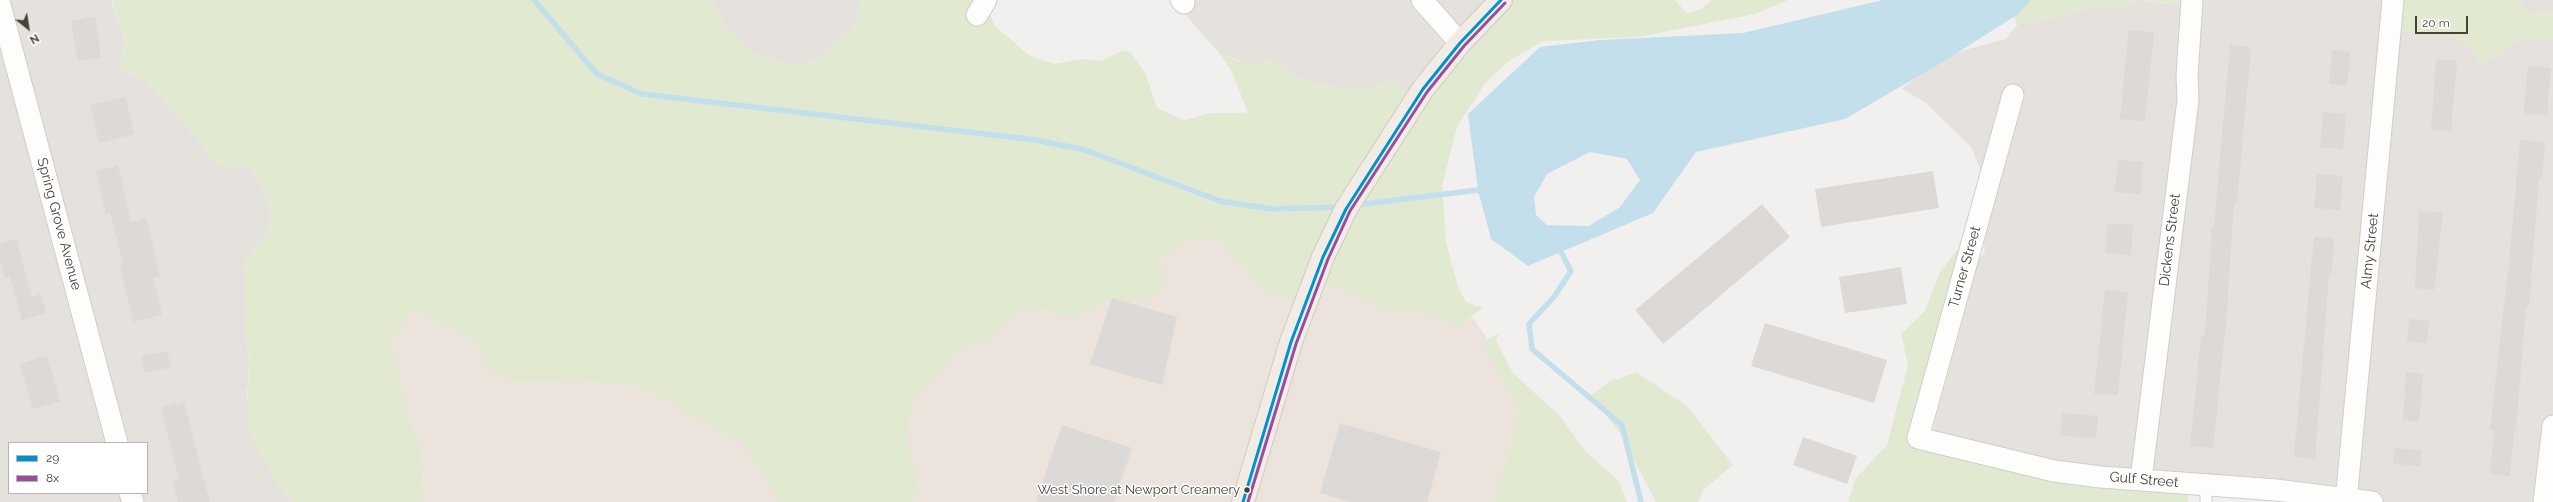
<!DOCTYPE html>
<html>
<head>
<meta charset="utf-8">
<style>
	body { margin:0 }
	#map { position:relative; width:2553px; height:502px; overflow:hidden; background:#f2f0ee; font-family:Raleway,sans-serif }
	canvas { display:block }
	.legend { position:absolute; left:8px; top:442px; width:140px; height:52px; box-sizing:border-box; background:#fff; border:1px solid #b6b3b0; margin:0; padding:5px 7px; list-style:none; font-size:12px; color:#48413a }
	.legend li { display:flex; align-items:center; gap:8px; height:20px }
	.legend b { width:20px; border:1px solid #b6b3b0 }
	.north { position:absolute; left:8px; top:8px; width:40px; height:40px; -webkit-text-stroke:3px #fff; paint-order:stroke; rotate:150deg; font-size:11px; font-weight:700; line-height:16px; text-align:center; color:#48413a }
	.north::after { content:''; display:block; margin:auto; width:14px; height:18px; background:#48413a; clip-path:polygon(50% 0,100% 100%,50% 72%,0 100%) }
	.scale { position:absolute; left:2415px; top:16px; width:53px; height:18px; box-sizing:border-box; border:2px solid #48413a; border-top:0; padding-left:5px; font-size:12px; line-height:14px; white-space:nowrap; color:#48413a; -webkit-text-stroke:3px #fff; paint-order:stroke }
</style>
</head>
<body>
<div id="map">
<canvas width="2553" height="502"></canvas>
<ul class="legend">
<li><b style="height:5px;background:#0092d0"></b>29</li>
<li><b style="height:5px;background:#994d9d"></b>8x</li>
</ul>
<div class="north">N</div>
<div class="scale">20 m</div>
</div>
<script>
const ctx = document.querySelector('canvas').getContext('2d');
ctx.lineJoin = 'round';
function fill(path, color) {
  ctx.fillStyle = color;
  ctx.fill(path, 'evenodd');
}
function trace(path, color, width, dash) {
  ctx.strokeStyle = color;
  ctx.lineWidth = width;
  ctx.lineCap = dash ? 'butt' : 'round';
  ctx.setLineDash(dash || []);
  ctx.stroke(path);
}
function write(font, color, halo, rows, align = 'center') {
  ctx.font = font + ' Raleway,sans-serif';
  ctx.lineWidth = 3;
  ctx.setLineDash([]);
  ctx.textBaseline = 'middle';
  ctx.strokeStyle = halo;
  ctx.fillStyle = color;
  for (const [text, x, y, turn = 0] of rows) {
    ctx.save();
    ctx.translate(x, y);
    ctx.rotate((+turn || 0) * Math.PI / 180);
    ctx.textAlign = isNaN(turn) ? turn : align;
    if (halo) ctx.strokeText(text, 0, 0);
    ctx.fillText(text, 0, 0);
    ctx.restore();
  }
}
const residential = new Path2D(`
	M0 0H111L125 41 121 70 145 81 174 110 216 164 248 167 260 181 272 217 264 239 243 262 246 274 245 325 249 364 247 400 279 485 293 502H0ZM9 443H147V493H9Z
	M711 0H858L860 8 854 27 825 54 804 64 793 65 749 52 738 37 728 32Z
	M1176 0H1496L1411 97 1392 80 1362 91 1307 82 1290 73 1272 58 1256 65H1247L1239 60 1220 54 1194 25Z
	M2141 0 2184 6 2189 0H2389L2387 32H2443L2469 45 2483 66 2490 59 2521 39H2553V502H2342L2192 486 1931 438 1979 259 1985 252 1980 216 1984 178 1971 147 1926 103 1902 89 1926 69 1961 51 2006 39 2017 25 2111 4 2120 8Z
	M2520 0H2553V14L2547 12 2529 14Z`);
const commercial = new Path2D(`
	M1199 237 1219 241 1238 262 1245 266 1260 288 1298 304 1312 277 1393 313H1425L1457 327 1472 317 1487 338 1482 342 1519 414 1494 502H911L919 492 917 472 907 447 913 400 949 363 954 354 995 336 1000 326 1029 308 1074 319 1109 301 1122 304 1167 286 1161 272V257Z
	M413 313 427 314 444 329 452 327 477 343 487 368 636 386 666 400 713 429 738 440 748 451 779 502H422L424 491 422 446 406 410 391 340Z`);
const green = new Path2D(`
	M112 0H711L728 32 738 37 749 52 793 65 804 64 825 54 854 27 860 8 858 0H982L996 27 1030 56 1054 64 1084 59 1101 61 1122 51 1130 52 1145 72 1157 108 1184 120 1211 113H1248L1232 72 1220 54C1245 62 1246 69 1272 58L1290 73 1307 82 1362 91 1392 80 1411 97 1496 0H1675L1687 13 1701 9 1712 0H1788L1755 14 1639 37 1544 41 1509 61 1486 82 1457 127 1442 186 1446 242 1458 287 1466 302 1483 308 1457 327 1425 313H1393L1312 277 1298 304 1260 288 1245 266 1238 262 1219 241 1199 237 1161 257V272L1167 286 1154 297 1122 304 1109 301 1074 319 1029 308 1000 326 995 336 954 354 949 363 913 400 907 447 917 472 919 492 911 502H779L748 451 738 440 713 429 666 400 636 386 584 381 514 382 487 368 477 343 452 327 444 329 427 314 413 313 391 340 406 410 422 446 424 492 422 502H293C277 482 257 457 250 432 245 410 249 387 249 365 249 352 245 339 245 326 244 304 248 283 243 262L264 239 272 217 260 181 248 167 216 164 174 110 145 81 121 70 125 41Z
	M2008 0H2141L2120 8 2111 4 2017 25Z
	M2145 0H2189L2184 6Z
	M2389 0H2520L2529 14 2547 12 2553 14V39H2521L2490 59 2483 66 2469 45 2443 32H2387Z
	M1957 250 1977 257 1971 281H1973L1931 438 2188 487V502H1848L1856 478 1887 445 1908 365 1901 334 1925 311 1940 272Z
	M1499 333 1496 341 1513 373 1561 417 1585 451 1618 480 1627 502H1494L1519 414 1482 342Z
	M1636 372 1687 406 1733 465 1703 490 1698 502H1656L1620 433 1590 396 1613 379H1619Z`);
const water = new Path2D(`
	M1883 0H2031L2017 15 1941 63 1845 119 1696 152 1653 213 1528 266 1491 239 1478 190 1468 114 1540 47 1600 40 1743 33ZM1590 152 1627 159 1640 180 1620 207 1589 226 1547 225 1536 215 1534 197 1547 174Z`);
const stream = new Path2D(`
	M534 0 597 74 642 94 1036 140 1085 150 1220 201 1272 209 1342 207
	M1356 205 1478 190 1483 194
	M1556 248 1561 252 1571 271 1554 297 1529 324 1532 349 1622 425 1641 502`);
const building = new Path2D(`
	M95 17 101 58 78 61 71 21Z
	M2129 30 2154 32 2145 121 2120 119Z
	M2230 45 2251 47 2237 203 2234 202 2226 324 2213 448 2190 446 2201 336H2205L2212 227H2214Z
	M2332 50 2350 52 2347 85 2329 84Z
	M2436 59 2457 61 2451 131 2431 130Z
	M2528 66 2551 68 2547 115 2524 113Z
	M125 97 134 134 99 143 90 105Z
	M2323 112 2346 114 2343 149 2320 147Z
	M2520 140 2545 142 2542 178H2539L2529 307 2526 306 2516 431H2514L2510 476 2490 474 2494 430 2490 429 2509 264Z
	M2118 160 2143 162 2140 194 2115 192Z
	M118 165 131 222 146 218 160 276 153 278 162 315 133 322 120 264 123 263 110 213 106 214 96 171Z
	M1933 171 1939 208 1821 227 1815 189Z
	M2317 174 2343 176 2340 210 2314 208Z
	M1762 204 1790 237 1663 344 1635 310Z
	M2419 211 2443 213 2434 290 2415 288Z
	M2108 223 2133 225 2131 255 2105 253Z
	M2314 237 2334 238 2332 274 2329 273 2315 459 2294 457Z
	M16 239 32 297 41 294 46 313 22 320 10 277 5 278 0 261V244Z
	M1901 267 1907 304 1845 313 1839 277Z
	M2105 290 2128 292 2118 395 2094 394Z
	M1112 298 1177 317 1162 385 1090 364Z
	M2409 319 2429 321 2427 343 2407 341Z
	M1765 323 1887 360 1874 403 1751 366Z
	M167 351 171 367 145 373 141 357Z
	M47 356 60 401 33 409 20 364Z
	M2406 372 2423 374 2419 421 2403 420Z
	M184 402 202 474 210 502H178L173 482 179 480 161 408Z
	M2062 413 2098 416 2096 438 2060 436Z
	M1340 423 1441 452 1427 502H1351L1320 493Z
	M1062 425 1132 448 1114 502H1036Z
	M1803 437 1857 456 1847 484 1793 465Z
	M2395 448 2421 450 2420 466 2393 464Z`);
const service = new Path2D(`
	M2206 502V485`);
const minor = new Path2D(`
	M1181 0 1184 3
	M1422 0 1460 43
	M0 5 117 443
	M977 15 986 0
	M2013 95 1918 438 2054 471 2101 477 2276 490 2372 502
	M2141 480 2188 100 2187 76 2192 0
	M130 493 133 502
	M2346 502 2393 0
	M2544 502 2553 426`);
const primary = new Path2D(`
	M1243 502 1291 342 1323 257 1346 209 1423 89 1460 43 1501 0`);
const bus1 = new Path2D(`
	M1243 502 1291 342 1323 257 1346 209 1423 89 1460 43 1501 0`);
const bus2 = new Path2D(`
	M1248 502 1296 344 1328 259 1350 211 1427 92 1464 46 1505 3`);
const markers = [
	[1247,490,3.5,"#48413a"]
];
const busNames = [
	["West Shore at Newport Creamery",1240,490]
];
const streetNames = [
	["Spring Grove Avenue",59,224,75],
	["Dickens Street",2170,240,-83],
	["Almy Street",2370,251,-84],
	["Turner Street",1965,267,-74],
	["Gulf Street",2144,480,5]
];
fill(residential, '#e5e1dd');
fill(commercial, '#ece3dc');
fill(green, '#e2e9d1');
fill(water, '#c3dfec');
trace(stream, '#c3dfec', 5.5);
fill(building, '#dcd9d6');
trace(service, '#d0cecb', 13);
trace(minor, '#d0cecb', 23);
trace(primary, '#d2cabe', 24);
trace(service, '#fdfdfc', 11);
trace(minor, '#fdfdfc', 21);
trace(primary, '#f1ede6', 22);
trace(bus1, '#0092d0', 3);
trace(bus2, '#994d9d', 3);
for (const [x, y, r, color] of markers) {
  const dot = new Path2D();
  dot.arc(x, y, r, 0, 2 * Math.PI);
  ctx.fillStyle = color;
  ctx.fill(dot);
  trace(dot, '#fff', 1.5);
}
write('13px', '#48413a', '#fff', busNames, 'right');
write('14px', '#48413a', '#fff', streetNames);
</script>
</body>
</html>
